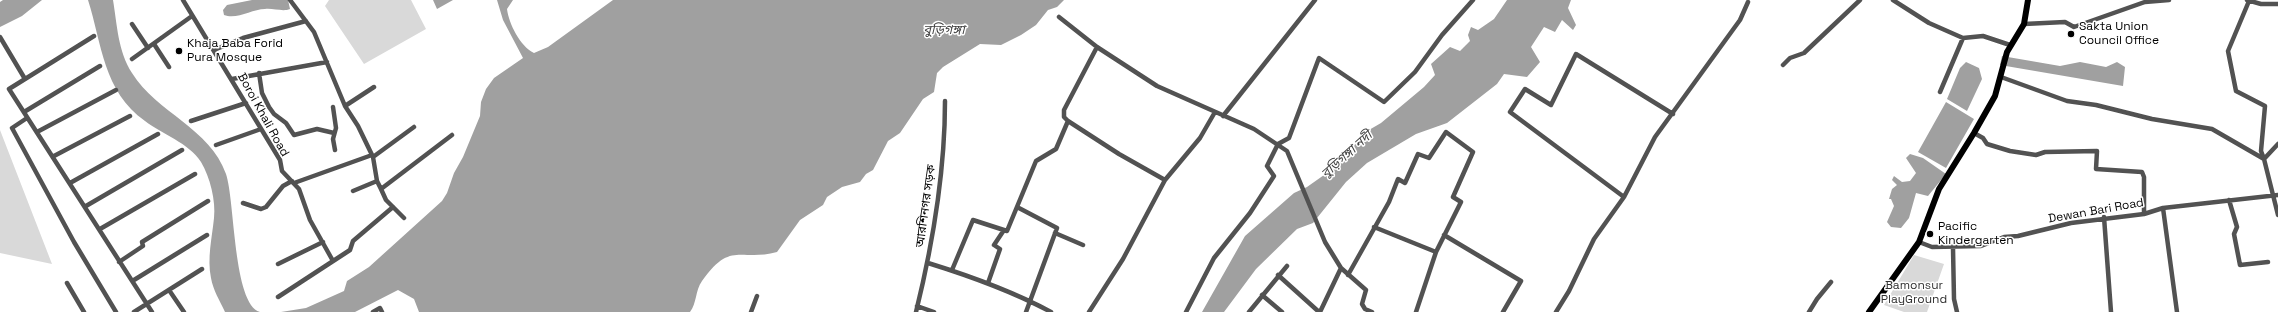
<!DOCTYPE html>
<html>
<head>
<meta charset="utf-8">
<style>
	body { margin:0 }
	canvas { display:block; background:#fff }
</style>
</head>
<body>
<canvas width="2278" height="312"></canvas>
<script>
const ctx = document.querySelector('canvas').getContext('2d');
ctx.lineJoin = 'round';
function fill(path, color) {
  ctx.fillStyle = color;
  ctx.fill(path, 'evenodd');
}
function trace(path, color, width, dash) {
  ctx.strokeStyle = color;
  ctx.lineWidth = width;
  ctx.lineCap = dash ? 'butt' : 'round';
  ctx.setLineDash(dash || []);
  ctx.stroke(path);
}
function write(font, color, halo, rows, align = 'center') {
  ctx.font = font + ' "Space Grotesk","Noto Sans Bengali",sans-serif';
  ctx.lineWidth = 3;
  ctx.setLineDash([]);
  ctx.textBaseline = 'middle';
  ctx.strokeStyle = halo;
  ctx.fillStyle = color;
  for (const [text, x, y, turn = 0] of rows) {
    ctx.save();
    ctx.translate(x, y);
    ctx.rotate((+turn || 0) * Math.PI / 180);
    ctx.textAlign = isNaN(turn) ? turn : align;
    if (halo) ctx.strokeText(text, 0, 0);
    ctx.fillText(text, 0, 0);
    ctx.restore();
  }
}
const green = new Path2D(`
	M329 0H411L426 29 364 64 325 6Z
	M0 130 52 264 0 253Z
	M1914 255 1944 264 1927 312H1904L1884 305Z`);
const water = new Path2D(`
	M3 0H42L22 16 0 27V2Z
	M88 0H113C117 24 118 52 132 73 157 113 210 128 226 174 235 201 233 304 260 312H225C220 301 213 290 211 278 207 258 212 238 214 218 216 201 210 177 201 162 189 143 162 134 145 121 103 91 102 44 88 0Z
	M252 0H288L290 9C283 12 273 8 265 9 252 9 237 20 224 15L223 10 227 5Z
	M433 0H453L437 9Z
	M497 0H513L507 9C509 24 520 46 534 53L548 47 613 0H1064L1057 7 1048 10 1036 25 1021 35 1001 45 980 44 943 67 937 73 934 92 923 99 900 133 888 141 873 170 866 174 860 182 842 187 827 197 823 205 800 220 777 252C740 262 731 240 702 281 695 291 697 303 690 312H419L414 299 398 290 355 312H281L306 308 344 291 347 281 369 267 442 201 447 193 454 173 463 157 480 116 481 102 486 89 494 78 523 58 503 20Z
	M1507 0H1571L1568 8 1576 25 1573 30 1562 20 1555 32 1544 27 1531 47 1540 62 1527 77 1504 74 1497 84 1447 123 1416 134 1367 163 1346 182 1313 223 1297 229 1256 269 1224 312H1202L1245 236 1294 193 1307 187 1334 168 1348 154 1362 134 1381 123 1424 87 1435 75 1431 64 1450 47 1460 51 1470 41 1468 35 1471 27 1478 30 1494 19Z
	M2002 56 2060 66 2080 62 2106 67 2117 62 2125 67 2123 86 2000 65Z
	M1966 62 1979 68 1982 79 1967 111 1947 99 1960 68Z
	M1946 102 1974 119 1946 168 1918 152Z
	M1910 154 1923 158 1946 174 1928 196 1916 193 1909 218 1901 228 1891 227 1887 222 1894 206 1891 199H1889L1892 189 1897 185 1892 180 1894 176 1902 182 1910 181 1916 173 1906 158Z`);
const minor = new Path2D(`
	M183 0 280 160 282 171 299 189 310 220 333 261
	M290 0 314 32 345 106 358 126 373 157 377 181 381 189 386 200 404 218
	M1893 0 1929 23 1963 38 1983 36 2010 45
	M2247 0 2261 4H2278
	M2249 1 2228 51 2236 91 2265 106 2261 151 2264 159
	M1059 17 1097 47 1157 86 1254 129 1287 151 1325 242 1341 268 1366 290 1362 304 1365 309 1372 312
	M132 24 148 48
	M2024 24 2065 22 2074 27 2145 2 2169 0
	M94 36 9 89 152 312
	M0 37 25 79
	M154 44 169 67
	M214 50 243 38 306 21
	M132 59 192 16
	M1783 65 1790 58 1804 53 1860 0
	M259 73 262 93 269 107 274 114 286 123 294 135 317 129 334 133
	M2001 77 2067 101 2096 105 2152 119 2212 129 2264 159 2278 215
	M232 79 327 62
	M1940 92 1963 38
	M345 106 374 87
	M333 107 336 128 333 139 335 150
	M24 112 100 66
	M1223 116 1315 0
	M27 118 12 128 74 242 116 312
	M191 121 246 103
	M1068 121 1119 154 1165 180
	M37 132 116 90
	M1974 133 1983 138 1987 144 2010 151 2036 155 2045 152 2097 151 2096 169 2142 172 2144 177V214
	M216 145 261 129
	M54 156 130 116
	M373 157 414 127
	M2264 159 2278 144
	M70 183 158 134
	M294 183 372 155
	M381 189 452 135
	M353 191 377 181
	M1624 197 1510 112 1525 89 1551 105 1576 54 1673 114
	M2229 200 2237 227 2234 234 2240 265 2268 262
	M243 203 261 209 266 207 283 186 292 181
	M86 206 182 150
	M1017 207 1057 228 1026 312
	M2163 208 2177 312
	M2104 217 2111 312
	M1374 227 1436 252 1416 312
	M100 229 195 174
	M1055 233 1083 245
	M1444 235 1521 281 1503 312
	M1919 242 1932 247 1981 246 2004 237 2018 236 2071 223 2144 214 2163 208 2278 195
	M1953 248 1954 299 1957 312
	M119 262 143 246 142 242 208 201
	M928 263C970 276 1012 291 1051 312
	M278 264 323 242
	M952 270 973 220 1007 231 1036 161 1056 149 1068 121 1064 117V110L1097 47
	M1278 275 1319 312
	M1348 275 1389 202 1398 179 1405 183 1418 154 1429 158 1446 132 1473 152 1453 197 1461 202 1436 252
	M134 280 207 235
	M67 283 84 312
	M988 283 1000 249 994 245 1004 230
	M169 290 184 312
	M1262 295 1282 312
	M278 297 350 250 353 241 393 207
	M917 306 934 312
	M134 312 202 269
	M373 312 380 308 382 312
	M751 312 757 296
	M916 312C933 243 945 172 945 101
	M1089 312 1123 259 1165 180 1200 138 1215 112
	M1186 312 1214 258 1250 213 1274 176 1267 166 1278 144 1289 138 1319 58 1384 102 1415 72 1442 35 1473 0
	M1249 312 1287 266
	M1320 312 1341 268
	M1556 312 1569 291 1594 239 1624 197 1655 137 1740 20 1748 2
	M1809 312 1817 299 1831 282`);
const major = new Path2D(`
	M1869 312 1919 242 1939 189 1974 133 1995 96 2007 52 2024 24 2028 0`);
const markers = [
	[2071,34,4,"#000"],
	[179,51,4,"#000"],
	[1930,234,4,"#000"]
];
const poiNames = [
	["Sakta Union",2079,27],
	["Council Office",2079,41],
	["Khaja Baba Forid",187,44],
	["Pura Mosque",187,58],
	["Pacific",1938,227],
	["Kindergarten",1938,241]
];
const streetNames = [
	["Boroi Khali Road",263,115,61],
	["আরশিনগর সড়ক",926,206,-82],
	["Dewan Bari Road",2096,211,-10]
];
const parkNames = [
	["Bamonsur",1914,286],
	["PlayGround",1914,300]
];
const waterNames = [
	["বুড়িগঙ্গা",944,30],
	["বুড়িগঙ্গা নদী",1347,155,-42]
];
fill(green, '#d9d9d9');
fill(water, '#a0a0a0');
trace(minor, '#525252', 4.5);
trace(major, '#000', 6);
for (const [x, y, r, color] of markers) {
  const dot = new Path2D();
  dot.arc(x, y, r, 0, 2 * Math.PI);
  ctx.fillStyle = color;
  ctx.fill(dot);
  trace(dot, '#fff', 1.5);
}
write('12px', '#000', '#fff', poiNames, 'left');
write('12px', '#000', '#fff', streetNames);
write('12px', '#303030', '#fff', parkNames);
write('italic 13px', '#414141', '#fff', waterNames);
</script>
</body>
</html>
